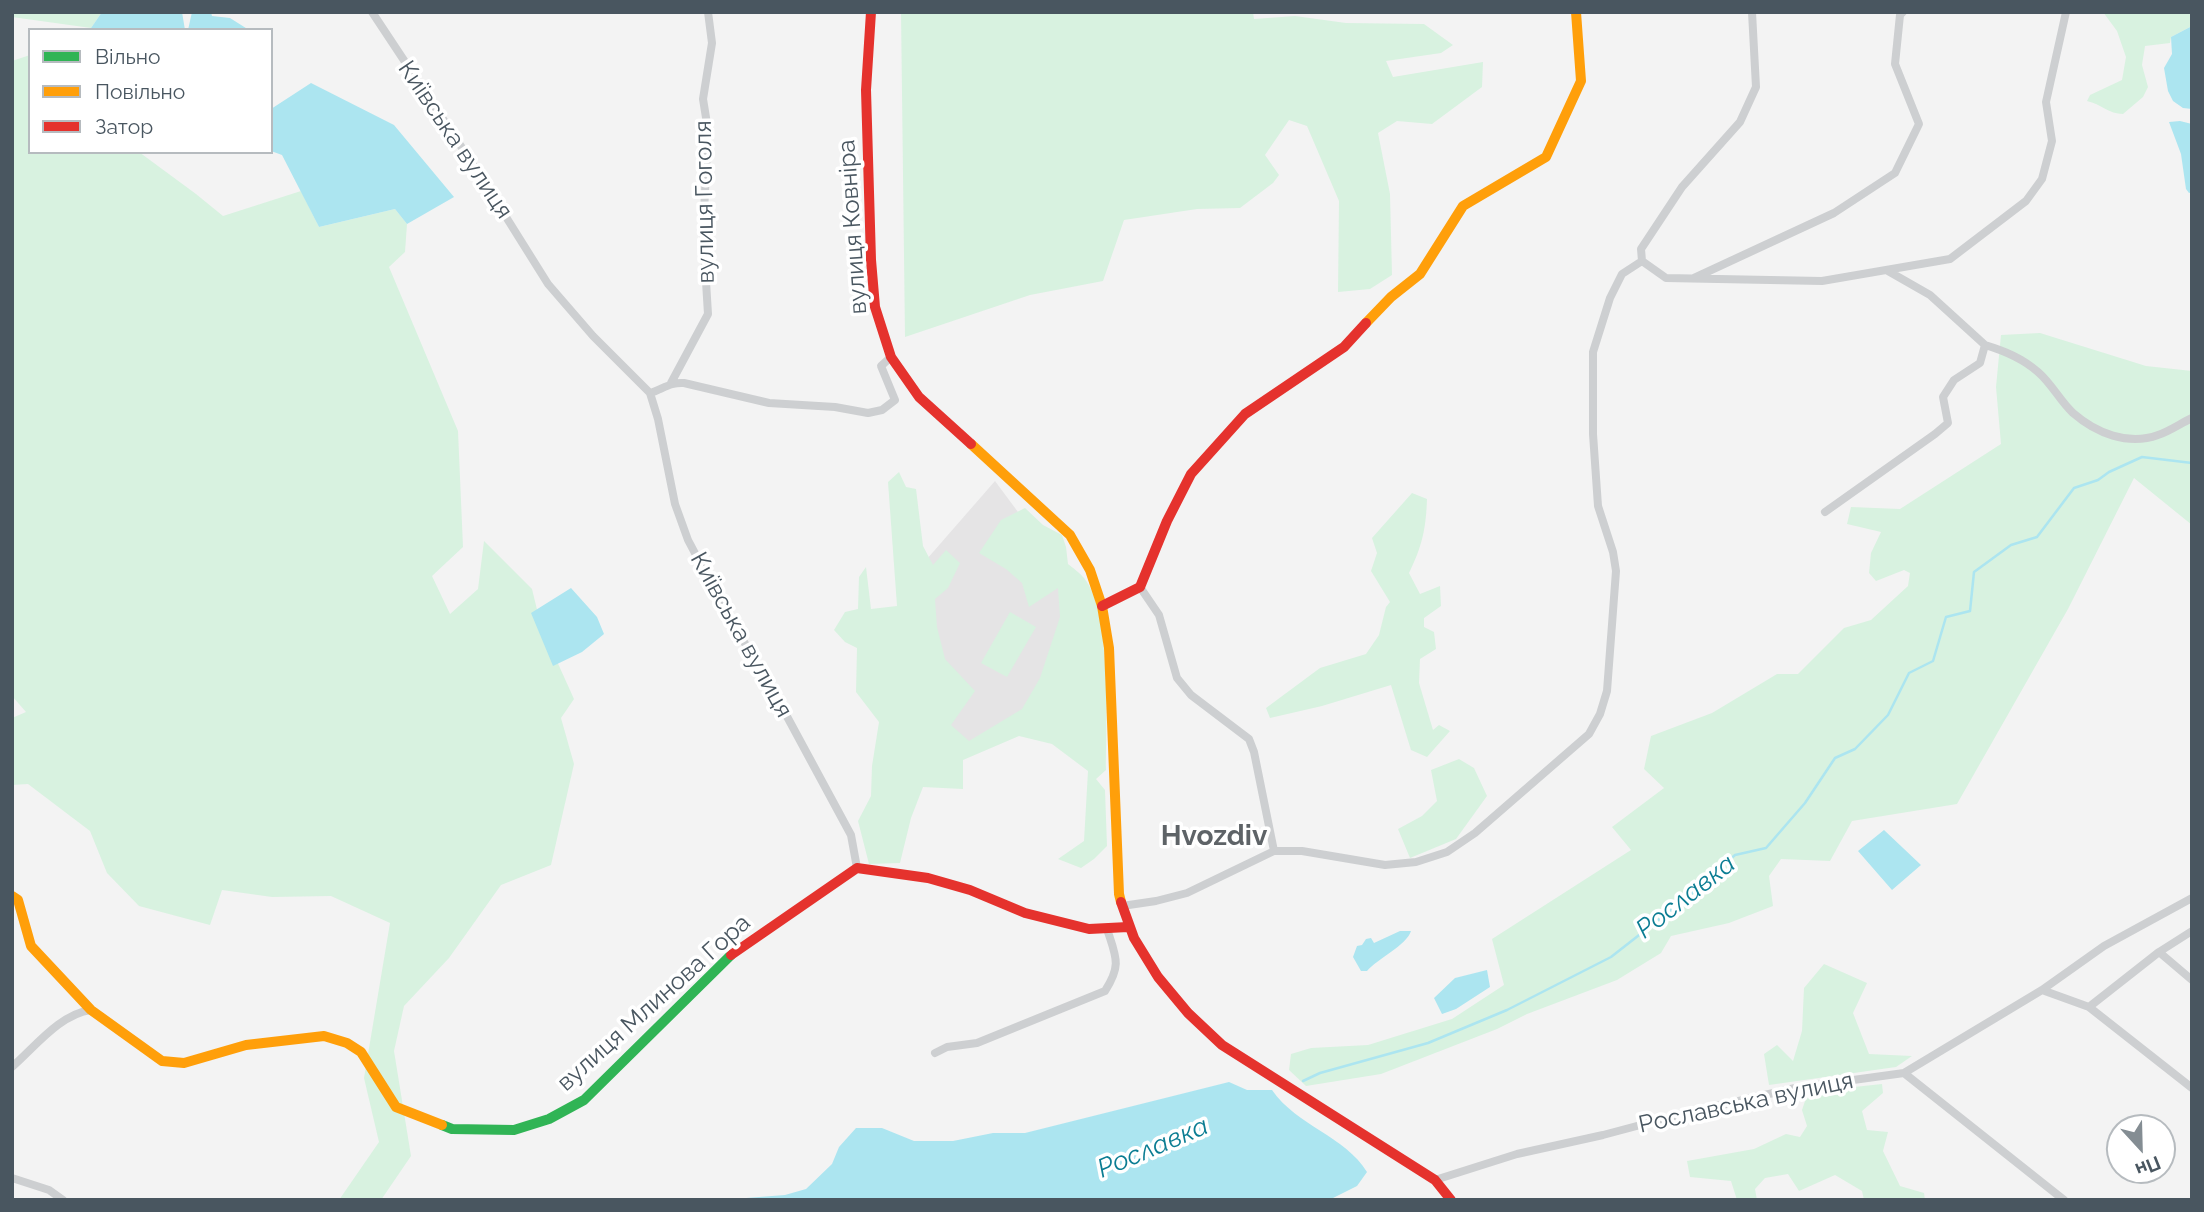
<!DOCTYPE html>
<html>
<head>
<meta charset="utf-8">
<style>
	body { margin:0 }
	#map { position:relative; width:2204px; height:1212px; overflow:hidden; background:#f3f3f3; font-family:Raleway,sans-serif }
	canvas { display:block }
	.frame { position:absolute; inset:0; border:14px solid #495660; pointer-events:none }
	.legend { position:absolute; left:28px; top:28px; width:245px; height:126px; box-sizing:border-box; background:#fff; border:2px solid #b6bbbf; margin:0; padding:9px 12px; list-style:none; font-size:21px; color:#495660 }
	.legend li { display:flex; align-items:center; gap:14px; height:35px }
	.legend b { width:35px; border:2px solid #b6bbbf }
	.north { position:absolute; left:2106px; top:1114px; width:70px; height:70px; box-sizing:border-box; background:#fff; border:2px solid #b6bbbf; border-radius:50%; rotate:158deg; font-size:19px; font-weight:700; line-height:28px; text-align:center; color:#495660 }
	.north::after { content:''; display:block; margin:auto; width:24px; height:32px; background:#848d93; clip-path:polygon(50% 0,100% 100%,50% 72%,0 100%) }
</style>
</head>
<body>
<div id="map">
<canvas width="2204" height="1212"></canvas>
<div class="frame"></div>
<ul class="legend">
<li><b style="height:9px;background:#30b455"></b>Вільно</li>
<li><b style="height:9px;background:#ff9f0a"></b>Повільно</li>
<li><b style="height:9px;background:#e5322d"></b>Затор</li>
</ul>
<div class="north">Пн</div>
</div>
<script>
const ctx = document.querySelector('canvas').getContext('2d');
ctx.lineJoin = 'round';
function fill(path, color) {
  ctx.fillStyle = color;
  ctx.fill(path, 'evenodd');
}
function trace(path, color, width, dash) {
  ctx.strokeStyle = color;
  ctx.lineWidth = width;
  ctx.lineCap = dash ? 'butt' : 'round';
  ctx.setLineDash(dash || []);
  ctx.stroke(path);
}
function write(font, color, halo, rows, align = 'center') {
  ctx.font = font + ' Raleway,sans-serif';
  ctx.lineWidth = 7;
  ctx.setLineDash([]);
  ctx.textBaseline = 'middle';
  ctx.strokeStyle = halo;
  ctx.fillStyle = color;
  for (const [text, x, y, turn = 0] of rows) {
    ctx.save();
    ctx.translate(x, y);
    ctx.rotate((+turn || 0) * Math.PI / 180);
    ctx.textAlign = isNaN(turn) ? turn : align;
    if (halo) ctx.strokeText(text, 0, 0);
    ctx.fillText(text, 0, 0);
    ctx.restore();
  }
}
const education = new Path2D(`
	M995 481 1087 605 1016 731 936 765 913 575Z`);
const green = new Path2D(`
	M12 12H102L91 28 12 17Z
	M901 12H1253L1254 19 1295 16 1346 23 1424 24 1453 45 1441 53 1386 61 1393 77 1483 62 1482 87 1432 124 1397 121 1378 133 1390 194 1392 275 1370 289 1338 292 1339 201 1307 126 1289 120 1265 155 1279 175 1273 183 1240 208 1197 209 1124 220 1103 281 1030 295 905 337Z
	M2103 12H2192V26L2171 37 2170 43 2145 46 2142 65 2148 87 2143 97 2123 114C2109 114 2101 104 2087 101L2090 95 2122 80 2126 57 2117 31Z
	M30 55V152H139L196 194 223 216 301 191 319 227 395 209 407 224 405 252 389 267 458 431 463 547 432 576 450 614 478 589 484 541 532 589 541 626 574 699 561 718 574 764 551 865 501 885 449 958 404 1006 394 1051 411 1156 381 1200H339L379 1142 364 1078 390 923 331 896 272 897 222 890 210 925 139 906 107 873 90 831 28 784 12 785V718L26 712 12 696V61Z
	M2040 333 2146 366 2192 371V525L2134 478 2068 609 1957 804 1852 821 1830 861 1781 859 1769 876 1773 906 1729 923 1671 936 1661 953 1617 980 1527 1014 1497 1029 1381 1074 1306 1086 1289 1070 1291 1054 1311 1048 1368 1045 1452 1019 1504 985 1492 939 1631 850 1612 827 1664 788 1644 769 1651 736 1712 713 1777 674H1798L1844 628 1871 620 1908 586 1910 573 1904 570 1876 581 1869 573 1871 553 1881 532 1847 524 1851 507 1900 509 2001 444 1996 387 2001 335Z
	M899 472 906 487 916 489 923 546 933 565 946 550 960 563 948 588 935 599 937 627 945 659 975 691 951 725 969 741 1022 709 1040 678 1060 617 1058 588 1029 607 1022 583 1006 569 979 553 1001 520 1025 508 1043 525 1062 535 1066 547 1068 564C1073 568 1080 573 1084 578 1112 612 1106 725 1106 770L1096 779 1105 790 1107 846 1094 859 1081 868 1058 859 1084 841 1088 771 1052 744 1019 736 963 760V789L923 787 911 818 900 863 869 864 858 821 871 796 872 766 879 722 856 692 857 648 845 642 834 630 845 612 858 609 859 577 866 567 871 609 897 606 888 482Z
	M1412 493 1427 499C1426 529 1422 547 1409 573L1420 594 1440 586 1441 606 1424 618V627L1434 632 1436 649 1420 659 1419 683 1433 730 1439 725 1450 731 1427 757 1411 750 1391 685 1322 706 1270 718 1266 708 1320 668 1366 654 1379 635 1386 607 1390 602 1371 571 1377 553 1372 538Z
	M1010 612 1036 627 1007 677 981 663Z
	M1459 759 1474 768 1487 796 1456 839 1410 858 1398 829 1422 816 1437 801 1431 770Z
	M1824 964 1867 983 1853 1013 1869 1054 1912 1056 1896 1067 1769 1085 1764 1054 1777 1045 1793 1061 1802 1031 1804 988Z
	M1882 1084 1883 1093 1862 1111 1867 1130 1888 1132 1883 1151 1900 1186 1924 1193 1925 1200H1864L1862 1191 1835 1175 1799 1191 1788 1174 1765 1178 1755 1189 1757 1200H1737L1731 1181 1690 1177 1687 1161 1754 1149 1786 1134 1800 1137 1807 1126 1802 1110 1808 1092Z`);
const water = new Path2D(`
	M102 12H182L185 30H94L91 28Z
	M192 12H211L212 16 230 18 249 30H188Z
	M2192 26V109L2183 108 2173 101 2168 91 2164 68 2172 54 2171 37Z
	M311 83 394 125 454 197 407 224 395 209 319 227 282 155 271 151V109Z
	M2180 121 2192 124V192L2189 193 2186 189 2181 154 2169 122Z
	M571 588 597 617 604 634 582 652 553 666 531 613Z
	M1884 830 1921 865 1892 890 1858 851Z
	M1400 931H1411C1407 945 1377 959 1367 971H1361L1353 957 1357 946 1362 945 1366 939 1371 938 1374 943Z
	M1487 970 1490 987 1456 1009 1442 1014 1434 998 1455 978Z
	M1229 1082 1247 1090H1272C1297 1126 1345 1136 1367 1172L1357 1186 1329 1200H720L785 1195 806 1189 832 1164 839 1147 856 1128H882L914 1141H953L993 1133H1025Z`);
const stream = new Path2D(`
	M1303 1081 1320 1073 1428 1043 1507 1010 1611 957 1689 896 1735 855 1766 848 1805 803 1835 758 1855 749 1888 715 1909 673 1933 661 1946 617 1970 611 1974 572 2011 545 2037 537 2074 488 2098 480 2109 472 2142 457 2192 463`);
const street = new Path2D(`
	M372 12 476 169 548 284 593 336 650 393 658 419 675 504 688 540 726 612 770 685 851 835 857 868
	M1642 261 1666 278 1822 281 1950 259 2026 201 2042 179 2052 141 2046 102 2066 12
	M1694 278 1834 213 1895 173 1919 124 1895 64 1900 15 1903 12
	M1985 345C2005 351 2022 358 2038 372 2052 384 2060 401 2073 413 2096 433 2128 446 2158 435 2170 431 2181 423 2192 418
	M671 383 708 314 703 233 708 130 703 99 712 43 708 12
	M650 393C663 389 670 382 684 383L769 403 835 407 868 413 882 410 895 400 881 366 891 357
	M1825 512 1935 434 1948 423 1943 397 1954 380 1980 363 1985 345 1930 295 1888 271
	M1140 587 1159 615 1177 678 1191 695 1249 739 1254 752 1274 851
	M1122 906 1156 901 1187 893 1274 851H1302L1385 865 1416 862 1447 852 1475 833 1589 734 1600 714 1607 691 1616 571 1613 552 1598 506 1593 434V352L1610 298 1622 274 1642 261 1641 249 1682 187 1740 122 1756 87 1752 12
	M2159 952 2192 980
	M2042 990 2089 1007 2192 1088
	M2089 1007 2159 952 2192 931
	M935 1053 947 1047 977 1043 1105 991C1122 965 1116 957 1107 929
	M12 1067C35 1047 60 1014 91 1010
	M1904 1073 2064 1200
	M12 1178 49 1190 63 1200
	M1435 1180 1517 1154 1603 1135 1678 1115 1795 1088 1904 1073 2042 990 2104 946 2192 898`);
const fast = new Path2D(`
	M442 1125 452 1129 514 1130 549 1119 584 1100 731 955`);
const slow = new Path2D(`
	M1366 323 1391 297 1420 274 1463 206 1546 157 1581 81 1576 12
	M971 444 1070 535 1090 570 1102 606 1109 648 1119 894 1121 902
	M12 896 18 900 31 946 91 1010 162 1061 184 1063 246 1045 324 1036 347 1043 361 1052 396 1107 442 1125`);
const jam = new Path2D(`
	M871 12 866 90 871 260 875 307 891 357 919 397 971 444
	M1102 606 1140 587 1167 521 1191 474 1245 414 1344 347 1366 323
	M1121 902 1134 938 1158 977 1188 1013 1222 1045 1435 1180 1451 1200
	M731 955 857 868 928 878 970 890 1025 913 1089 929 1128 927`);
const streetNames = [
	["Київська вулиця",455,140,56],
	["вулиця Гоголя",705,202,-91],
	["вулиця Ковніра",853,227,-94],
	["Київська вулиця",741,635,61],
	["вулиця Млинова Гора",654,1003,-42],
	["Рославська вулиця",1746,1103,-12]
];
const waterNames = [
	["Рославка",1686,897,-38],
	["Рославка",1153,1148,-23]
];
const quarterNames = [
	["Hvozdiv",1214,837]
];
fill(education, '#e5e4e5');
fill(green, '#d8f2e0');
fill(water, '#ace5f0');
trace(stream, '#ace5f0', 2.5);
trace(street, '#cdcfd1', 8);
trace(fast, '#30b455', 10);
trace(slow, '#ff9f0a', 10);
trace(jam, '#e5322d', 10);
write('24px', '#495660', '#fff', streetNames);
write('italic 26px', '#0b7d93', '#fff', waterNames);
write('bold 28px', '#5e6367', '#fff', quarterNames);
</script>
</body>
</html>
